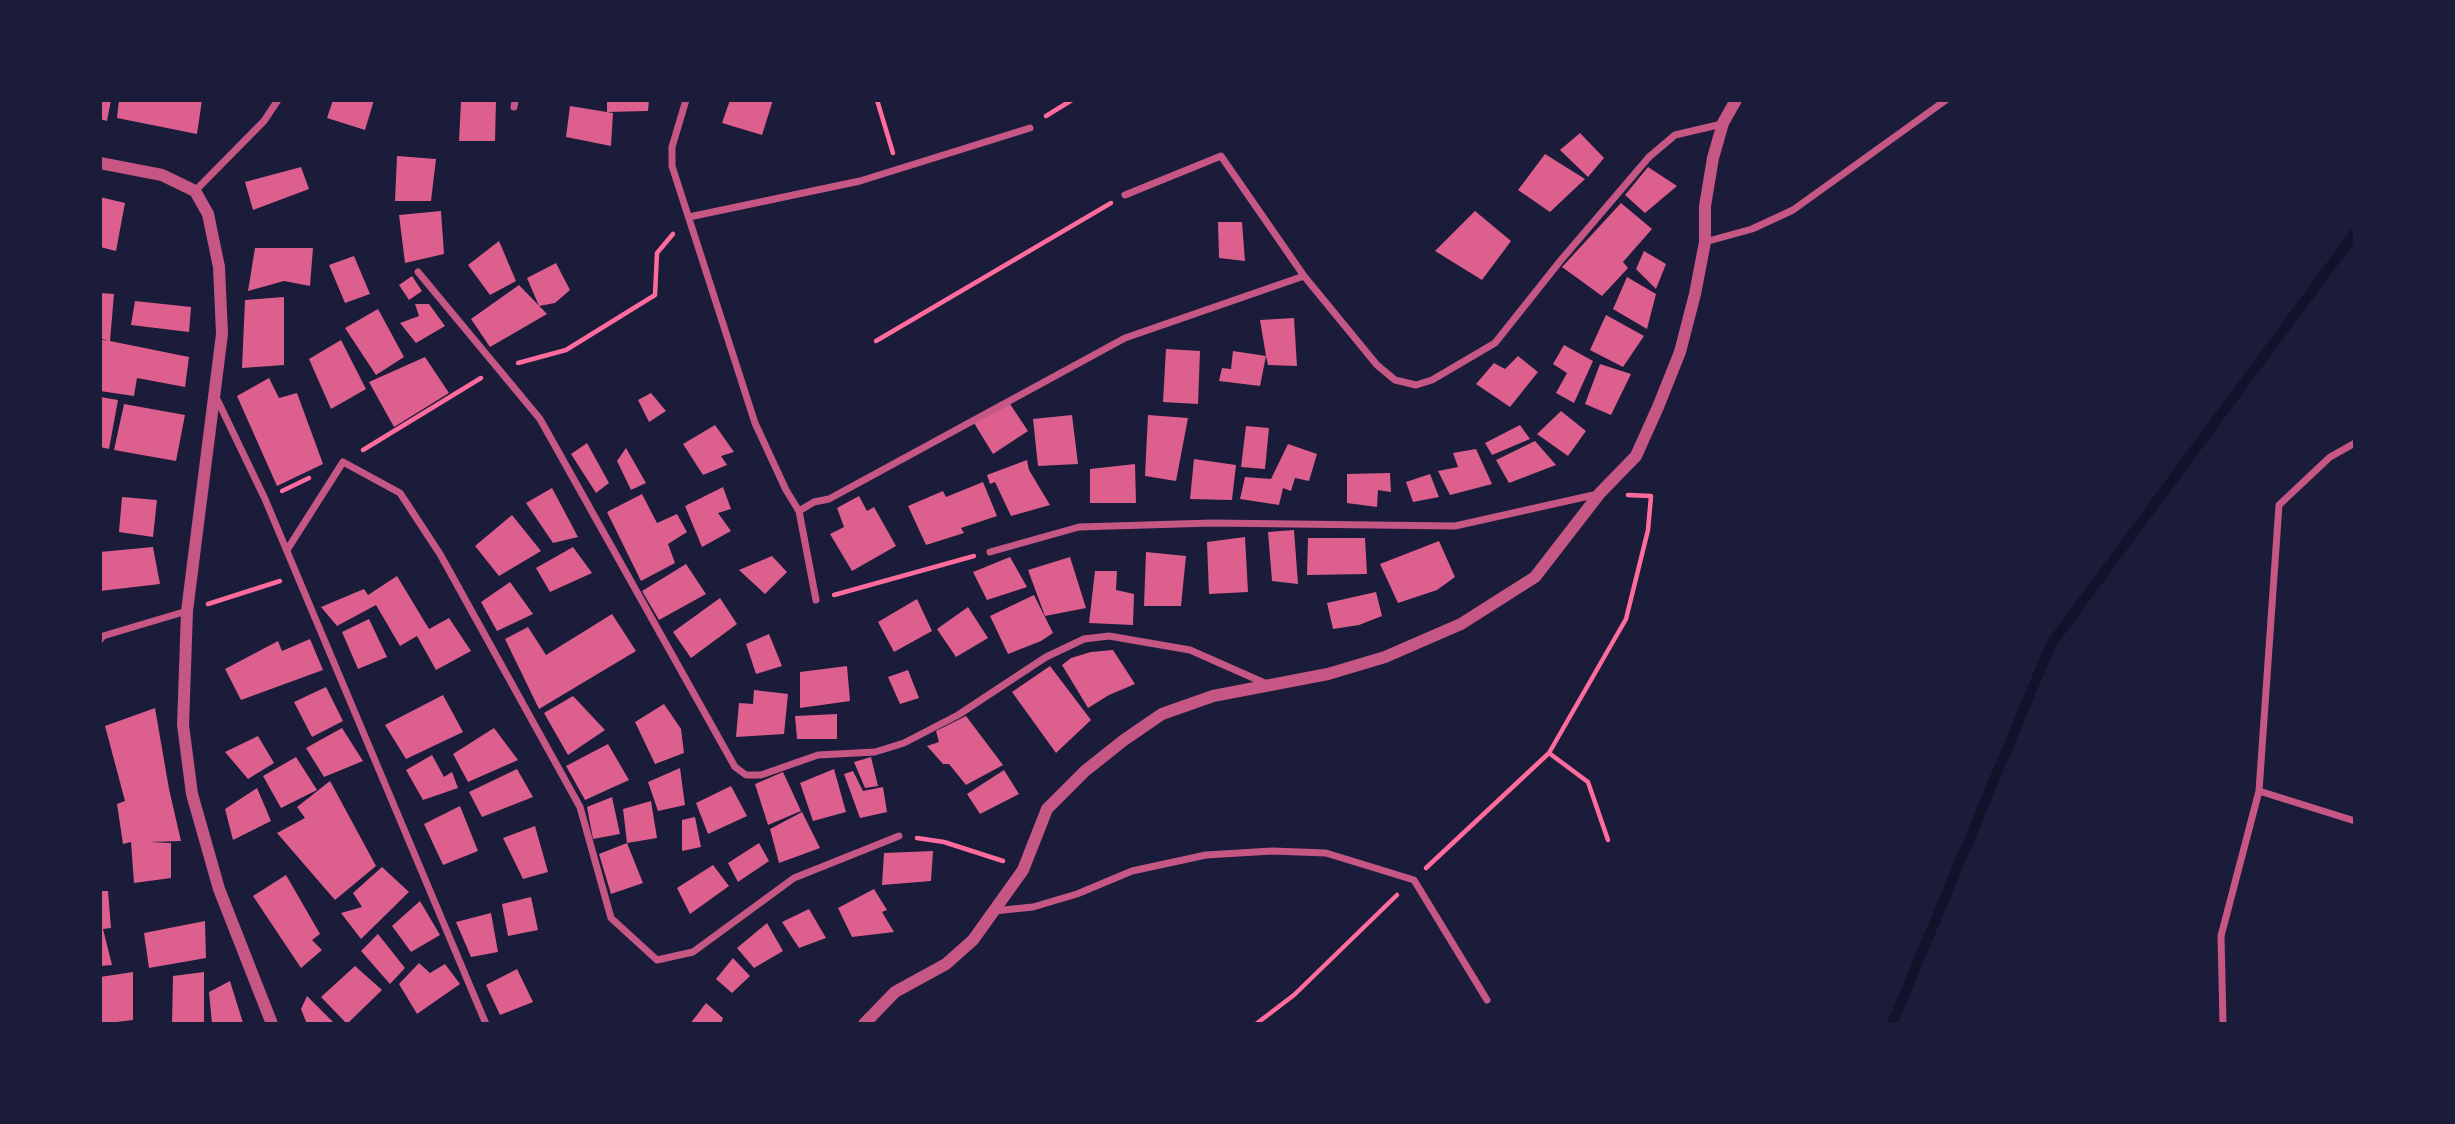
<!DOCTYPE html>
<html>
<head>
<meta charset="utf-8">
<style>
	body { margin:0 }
	#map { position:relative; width:2455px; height:1124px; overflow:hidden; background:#1b1b3a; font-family:Mulish,sans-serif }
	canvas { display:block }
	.frame { position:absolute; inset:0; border:102px solid #1b1b3a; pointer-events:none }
</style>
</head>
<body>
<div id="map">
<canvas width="2455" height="1124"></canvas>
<div class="frame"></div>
</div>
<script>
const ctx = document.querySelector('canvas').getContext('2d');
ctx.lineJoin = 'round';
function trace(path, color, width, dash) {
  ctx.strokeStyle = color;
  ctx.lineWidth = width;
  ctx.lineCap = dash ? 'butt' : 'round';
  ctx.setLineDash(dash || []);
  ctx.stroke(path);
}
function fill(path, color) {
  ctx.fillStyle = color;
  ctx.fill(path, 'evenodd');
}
const stream = new Path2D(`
	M1892 1024 2051 644 2355 233`);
const building = new Path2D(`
	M100 100H111L107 121 100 119Z
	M119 100H202L197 134 117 118Z
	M333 100H374L365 130 327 118Z
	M496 100 495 141H459L461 101Z
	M607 100H649L648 111 607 112Z
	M730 100H773L762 135 722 123Z
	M570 106 613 113 611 146 566 137Z
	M1580 133 1604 158 1588 177 1560 150Z
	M1545 154 1585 179 1550 212 1518 190Z
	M397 156 436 159 431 201H395Z
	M301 167 309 189 253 210 245 182Z
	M1648 167 1677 186 1645 213 1625 195Z
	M100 197 125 203 116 251 100 247Z
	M1621 203 1652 229 1623 262 1628 268 1602 296 1562 267Z
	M441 211 444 254 405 263 399 215Z
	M1475 211 1511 241 1482 280 1435 251Z
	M1218 222H1242L1245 261 1219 258Z
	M499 241 516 281 490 295 468 265Z
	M255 248H313L310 286 284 281 248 291Z
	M1644 251 1666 264 1656 289 1636 269Z
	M354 256 370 294 345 303 329 265Z
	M556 263 570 290 555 303 539 306 527 278Z
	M412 276 422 291 409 300 399 285Z
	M1627 277 1656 294 1647 329 1613 309Z
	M519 285 547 314 490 347 471 319Z
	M100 293 114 294 110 341 189 357 185 387 137 378 134 396 100 391V339L108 341 100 338Z
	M284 297V365L242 368 245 300Z
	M135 301 191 307 189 332 131 325Z
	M415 304H429L445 326 416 343 400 323 419 316Z
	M378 309 404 357 376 375 345 328Z
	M1606 315 1644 336 1623 367 1590 350Z
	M1294 318 1297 366 1268 365 1266 356 1260 386 1219 381 1222 368 1231 369 1233 351 1266 356 1260 320Z
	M341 340 366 389 331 409 309 359Z
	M1564 345 1593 361 1574 403 1556 393 1567 373 1553 364Z
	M1166 349 1200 351 1198 404 1163 402Z
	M1518 356 1538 372 1510 407 1476 384 1494 363 1505 369Z
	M425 357 449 393 394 427 369 382Z
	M1600 364 1631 374 1611 415 1585 404Z
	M269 378 279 398 297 393 323 464 277 486 237 396Z
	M651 393 666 411 649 422 638 400Z
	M100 397 118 400 109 449 100 447Z
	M124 404 185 415 176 461 114 450Z
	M1010 404 1028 431 993 454 974 423Z
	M1561 411 1586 431 1568 456 1537 434Z
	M1072 415 1078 464 1038 466 1033 419Z
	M1148 415 1188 418 1176 481 1145 476Z
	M715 425 734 452 721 456 727 465 703 475 683 444Z
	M1520 425 1530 439 1492 455 1485 443Z
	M1246 426 1269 428 1265 469 1241 467Z
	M1535 441 1556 465 1509 483 1496 460Z
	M587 443 609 483 596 493 571 454Z
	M1288 444 1317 454 1309 481 1295 478 1291 491 1283 488 1279 505 1240 499 1245 477 1271 479Z
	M626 448 646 483 631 490 617 461Z
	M1476 449 1492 484 1450 495 1438 471 1458 467 1453 453Z
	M1194 459 1236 465 1232 500 1190 499Z
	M1027 460 1029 470 1050 505 1011 516 995 482 990 484 987 475Z
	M1135 464 1136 503H1090V469Z
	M1390 473 1391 492 1378 490 1377 507 1347 503V474Z
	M1430 474 1439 497 1413 502 1406 482Z
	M983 482 997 516 961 528 964 533 926 545 908 506 943 491 946 497Z
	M723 487 731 509 718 513 731 531 702 547 685 506Z
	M552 488 578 537 553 543 526 503Z
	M642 494 657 523 677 514 687 532 668 544 675 563 641 581 607 512Z
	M859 496 867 511 874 507 896 546 852 571 830 534 844 527 837 508Z
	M122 497 157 500 153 537 119 532Z
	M512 515 541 551 499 576 475 546Z
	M1294 530 1298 584 1272 581 1268 532Z
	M1245 537 1248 592 1209 594 1207 542Z
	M1308 538H1365L1367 574 1307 575Z
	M1439 541 1455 577 1437 590 1398 603 1380 564Z
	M153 547 160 584 100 591V552Z
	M573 547 592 573 550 592 536 568Z
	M1146 552 1186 556 1181 606H1144Z
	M772 556 787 572 765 594 739 570Z
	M1010 557 1027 587 987 600 973 572Z
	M1070 557 1086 608 1045 616 1028 570Z
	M686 564 706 594 659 620 642 591Z
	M1095 571H1117L1116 590 1134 594 1133 625 1089 623Z
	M397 576 429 629 449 618 471 651 436 670 417 636 400 646 376 605 337 626 321 607 364 589 368 595Z
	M510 582 533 614 497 631 481 602Z
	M1376 592 1382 616 1359 625 1333 629 1327 603Z
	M1034 595 1053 633 1041 641 1008 654 990 616Z
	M720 598 737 624 691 658 673 632Z
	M917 599 932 631 894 652 878 622Z
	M968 607 988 638 956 657 937 629Z
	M612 614 636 651 539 709 505 639 528 627 546 655Z
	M369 619 387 657 358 669 342 632Z
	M769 634 782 666 756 674 746 644Z
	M310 639 323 670 241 700 225 669 278 641 282 651Z
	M1113 650 1135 684 1109 695 1088 708 1062 665 1071 658 1091 652Z
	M847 666 850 701 800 708V672Z
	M1050 666 1091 720 1056 753 1012 692Z
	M908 670 919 698 900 704 888 677Z
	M326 687 343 721 312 737 294 702Z
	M754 690 788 694 784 734 736 737 739 703 753 704Z
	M443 695 463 732 406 759 385 725Z
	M573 696 605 730 568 755 544 713Z
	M664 704 681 729 684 753 655 764 635 722Z
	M155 708 169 789 181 841 150 842 171 843V878L134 883 131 842 123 844 117 804 125 801 105 726Z
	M837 714V739H797L795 716Z
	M966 716 1003 765 966 785 949 764H943L927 746 939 742 936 731Z
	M342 728 363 761 324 777 306 748Z
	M494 728 518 760 468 782 453 754Z
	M258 736 274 763 248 779 225 752Z
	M608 744 629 780 585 800 566 766Z
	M432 755 444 777 452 772 458 788 423 800 406 770Z
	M296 757 317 790 281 808 263 776Z
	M871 757 878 786 865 788 854 762Z
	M680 768 685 805 658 811 648 782Z
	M517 769 533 797 482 817 469 792Z
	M834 769 846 812 813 821 800 783Z
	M1004 770 1019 794 980 814 967 794Z
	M853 771 863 791 883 787 887 812 860 818 844 774Z
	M783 772 801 811 768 825 755 784Z
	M330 781 376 866 335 900 277 833 305 818 297 807Z
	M731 786 747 816 708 834 696 803Z
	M257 788 271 821 233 840 225 809Z
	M612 797 620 834 593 839 587 807Z
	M651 801 657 838 627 843 623 809Z
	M460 806 478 851 443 865 424 824Z
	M802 812 820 848 779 863 770 829Z
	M695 817 701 847 682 851V820Z
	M535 826 548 872 523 879 503 838Z
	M627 843 643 883 611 894 599 854Z
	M759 843 769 861 738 882 728 863Z
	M933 851 931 881 882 885 884 853Z
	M713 865 729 886 690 914 677 888Z
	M382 867 409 892 361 939 341 913 362 907 353 893Z
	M286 875 320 934 312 940 322 950 301 968 253 896Z
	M874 889 887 910 882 912 894 932 852 937 838 908Z
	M100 891H108L111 928 103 929 112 965 100 966Z
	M531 897 538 930 508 936 502 904Z
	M420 901 440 935 411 952 392 926Z
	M809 909 826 938 799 948 782 922Z
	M491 913 498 952 471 957 456 922Z
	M205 921 206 958 149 968 144 933Z
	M767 923 783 951 754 968 737 948Z
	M378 934 405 968 390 984 361 951Z
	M733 958 750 976 732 993 716 979Z
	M419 963 430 973 445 964 460 984 417 1014 399 984Z
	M355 966 382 990 347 1024 321 997Z
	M517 969 533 1002 500 1015 486 985Z
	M133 972V1020L100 1024V977Z
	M204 972V1024H172L173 976Z
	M230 981 243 1023 212 1024 209 992Z
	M307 996 335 1024H307L301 1009Z
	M706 1003 723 1018 721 1024H690Z`);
const path = new Path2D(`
	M877 100 893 153
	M1046 116 1072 100
	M876 341 1111 203
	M518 363 566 350 655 295 657 253 673 234
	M363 450 481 378
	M282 491 309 478
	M834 595 974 556
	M208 604 280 581
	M1549 753 1588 782 1608 840
	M917 838 944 842 1003 861
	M1426 868 1549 753 1626 619 1648 530 1651 496 1628 495
	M1256 1024 1294 995 1397 895`);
const minor = new Path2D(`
	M686 100 672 147V166L755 423 786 490 799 511 816 600
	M514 107 515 100
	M195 191 264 121 278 100
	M1125 195 1221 156 1304 276 1377 365 1395 380 1416 385 1432 380 1495 343 1561 260 1649 157 1675 135 1722 124
	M689 217 860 181 1030 128
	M1705 242 1752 229 1793 210 1946 100
	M418 272 540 419 735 767 746 775H761L818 755 875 752 904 743 958 715 1046 657 1084 639 1109 636 1190 650 1267 684
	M215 395 265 499 486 1024
	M799 511 814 502 829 499 1125 338 1304 276
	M287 550 343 462 400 493 440 554 580 807 611 918 657 960 693 952 794 878 899 836
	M990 552 1079 527 1212 523 1455 526 1598 494
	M100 640 103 636 187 611
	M2259 791 2355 821
	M994 911 1033 907 1077 894 1132 871 1206 855 1272 851 1326 853 1414 880 1487 1000
	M2223 1024 2221 936 2259 791 2279 505 2330 457 2355 443`);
const tertiary = new Path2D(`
	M100 163 162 175 195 191 208 214 219 267 222 334 187 611 183 725 192 794 219 889 272 1024
	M864 1024 895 992 946 964 973 940 1023 870 1047 809 1085 771 1124 740 1162 714 1213 696 1328 674 1385 657 1461 624 1535 577 1600 493 1636 456 1658 407 1680 352 1695 294 1705 242V206L1713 158 1723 123 1736 100`);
trace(stream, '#12122b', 10);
fill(building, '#dd5f8e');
trace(path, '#ff6b9d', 4.5);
trace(minor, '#c65784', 7);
trace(tertiary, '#c65784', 12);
</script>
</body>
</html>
